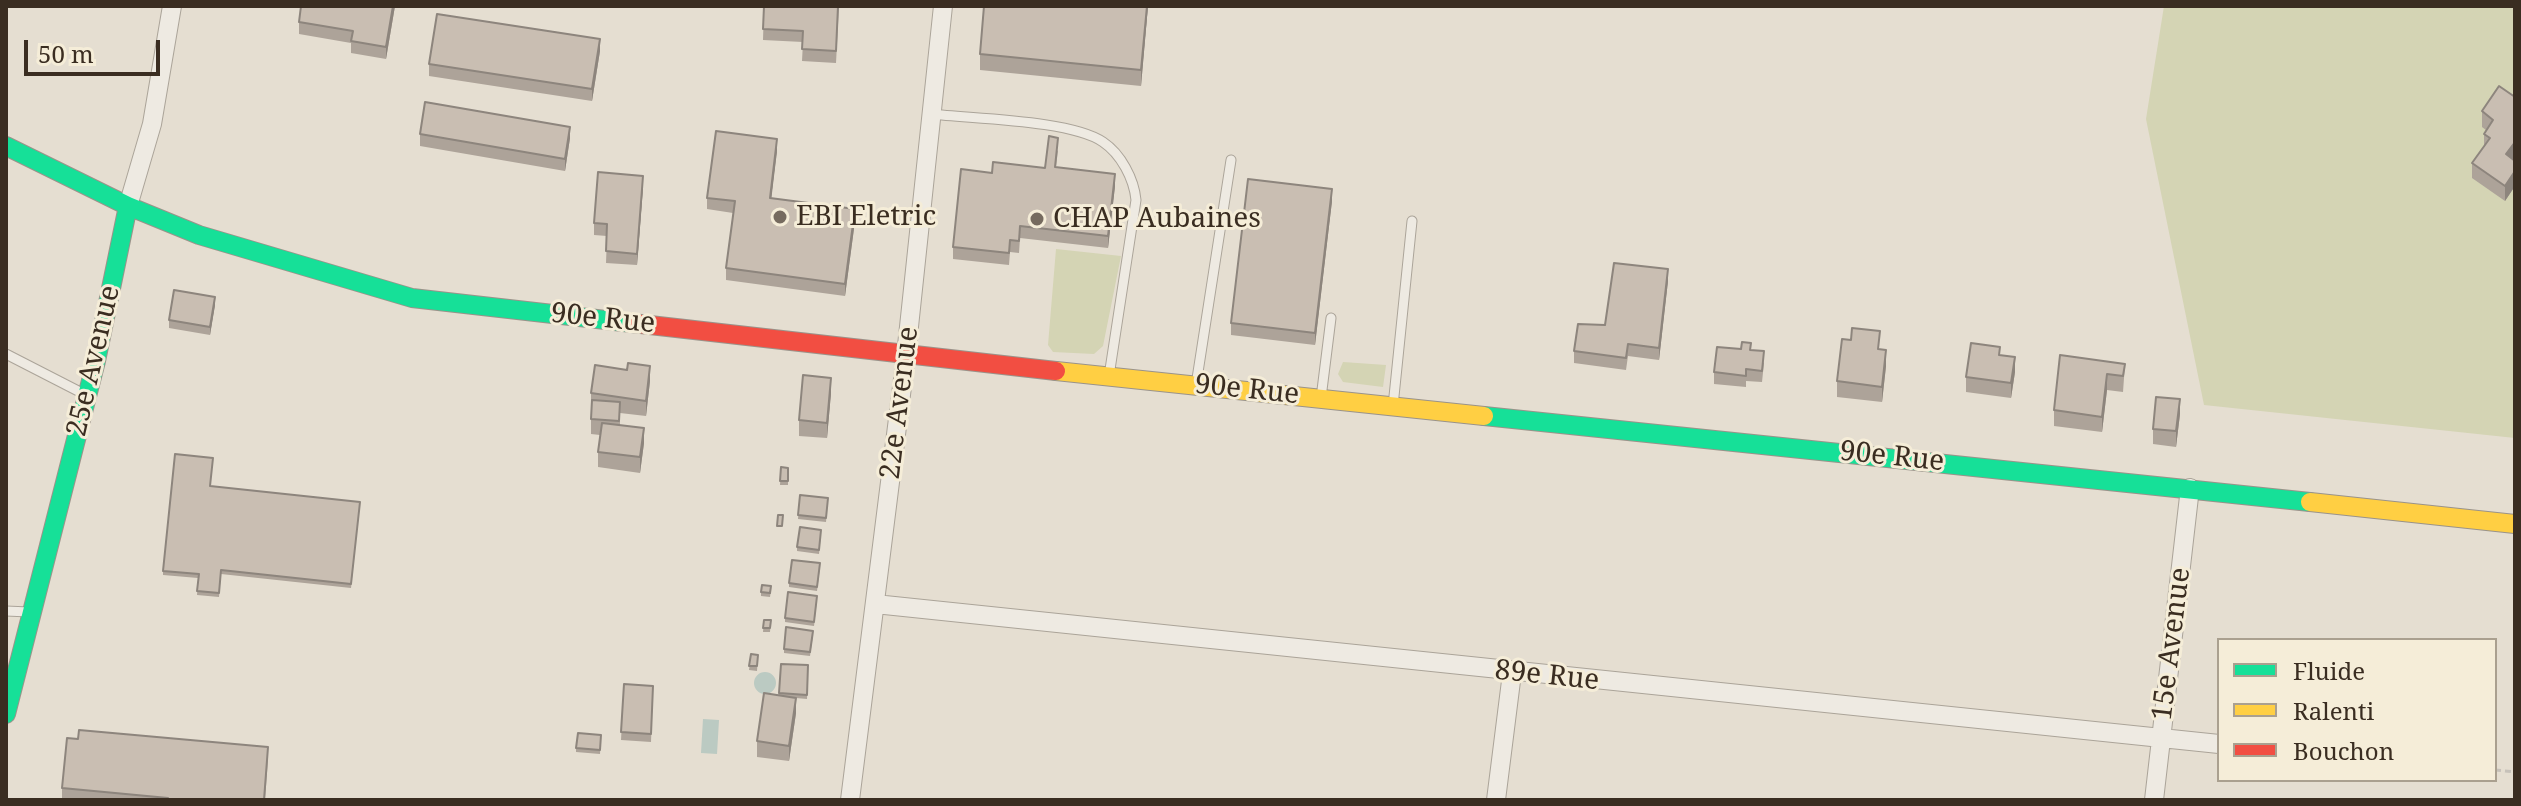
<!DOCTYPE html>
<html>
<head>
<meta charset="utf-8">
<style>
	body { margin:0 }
	#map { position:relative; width:2521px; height:806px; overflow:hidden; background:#e5ded1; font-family:"Noto Serif",serif }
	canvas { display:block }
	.frame { position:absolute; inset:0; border:8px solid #3a2d21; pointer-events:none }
	.legend { position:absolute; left:2217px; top:638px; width:280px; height:144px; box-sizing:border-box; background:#f5edd8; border:2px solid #aaa08f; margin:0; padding:10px 14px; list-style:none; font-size:24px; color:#3a2d21 }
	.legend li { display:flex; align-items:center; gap:16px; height:40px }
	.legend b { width:40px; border:2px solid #aaa08f }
	.scale { position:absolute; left:24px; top:40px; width:136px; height:36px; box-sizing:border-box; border:4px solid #3a2d21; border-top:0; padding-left:10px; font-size:24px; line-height:28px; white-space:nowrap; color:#3a2d21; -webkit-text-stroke:6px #f5edd8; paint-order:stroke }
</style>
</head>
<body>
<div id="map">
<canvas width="2521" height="806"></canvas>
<div class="frame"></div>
<ul class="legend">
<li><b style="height:10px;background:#16e098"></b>Fluide</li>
<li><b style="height:10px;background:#ffcf43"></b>Ralenti</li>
<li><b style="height:10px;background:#f24e42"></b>Bouchon</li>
</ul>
<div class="scale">50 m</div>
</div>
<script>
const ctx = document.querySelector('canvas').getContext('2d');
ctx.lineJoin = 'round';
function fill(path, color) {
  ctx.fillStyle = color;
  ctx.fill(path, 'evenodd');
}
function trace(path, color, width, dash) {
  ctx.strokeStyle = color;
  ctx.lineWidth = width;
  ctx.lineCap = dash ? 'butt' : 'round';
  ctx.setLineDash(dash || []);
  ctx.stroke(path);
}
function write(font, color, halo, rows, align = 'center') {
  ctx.font = font + ' "Noto Serif",serif';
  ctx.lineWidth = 6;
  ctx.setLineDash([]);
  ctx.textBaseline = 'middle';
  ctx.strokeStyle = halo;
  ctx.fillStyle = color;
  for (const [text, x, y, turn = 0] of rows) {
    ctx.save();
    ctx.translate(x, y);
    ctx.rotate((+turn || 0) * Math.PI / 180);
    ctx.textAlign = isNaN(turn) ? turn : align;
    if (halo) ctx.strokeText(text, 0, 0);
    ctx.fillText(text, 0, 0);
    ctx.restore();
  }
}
const green = new Path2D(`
	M2164 6H2515V438L2204 405 2146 119Z
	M1056 249 1121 256 1103 346 1094 354 1053 352 1048 345Z
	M1343 362 1386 365 1383 387 1343 382 1338 374Z`);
const water = new Path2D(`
	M754 683a11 11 0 1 1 22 0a11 11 0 1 1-22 0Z
	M703 719 719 720 717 754 701 753Z`);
const path = new Path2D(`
	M2495 770 2515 772`);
const lane = new Path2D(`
	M932 114C973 119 1071 120 1103 142 1121 154 1134 179 1136 200L1109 376
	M6 354 84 394
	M1196 385 1231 160
	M1321 398 1331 318
	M1393 406 1412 221
	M6 611 29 612`);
const street = new Path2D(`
	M128 206 152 124 172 6
	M875 604 2219 744
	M850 800 906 355 943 6
	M1496 800 1512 673
	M2154 800 2190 488`);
const fast = new Path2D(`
	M6 146 128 206 199 235 412 298 632 323
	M1484 416 2310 502
	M6 714 96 361 128 206`);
const slow = new Path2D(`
	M1056 371 1484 416
	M2310 502 2515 524`);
const jam = new Path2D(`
	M632 323 1056 371`);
const wall = new Path2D(`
	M395 6 386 59 351 53V43L299 34V22Z
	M764 6H839L836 63 802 61 803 42 763 40Z
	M1148 6 1141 86 980 70V54Z
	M600 51 592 101 429 76V64Z
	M2515 97V157L2513 160 2515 161V186L2505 201 2472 178V163L2484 147V134L2486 130 2482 127V111Z
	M420 134 570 138 565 171 420 146Z
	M1058 150 1056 167 1115 186 1108 248 1020 238 1019 253 1010 252 1009 265 953 259V247L992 173 1045 168Z
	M777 151 771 198 855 221 845 296 726 280V268L733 213 707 209V198Z
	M643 187 637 265 606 263 607 236 594 235V223Z
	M1332 201 1315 345 1231 335V323Z
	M1668 281 1659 360 1628 356 1626 370 1574 363V351L1605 325Z
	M215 305 210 335 169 328V320Z
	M1851 340 1880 350 1886 366 1882 402 1837 397V381Z
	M1751 350 1764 363 1762 382 1746 381V387L1714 384V372Z
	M2000 355 2015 372 2011 398 1966 392V377Z
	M2060 355 2125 364 2123 392 2107 390 2102 432 2054 426V410Z
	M650 381 646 416 620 413V425L644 443 640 473 598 467V452L600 435 591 434V393Z
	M831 393 827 438 799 436V420Z
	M2180 414 2176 447 2153 444V429Z
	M781 467 788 468V485H780Z
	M210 486 360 502 351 588 221 574 219 597 197 595 198 578 163 575V571Z
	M800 495 828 498 826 522 798 519Z
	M821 534 819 554 797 551V547Z
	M820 567 817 591 789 587V583Z
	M771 590 770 597 761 596V592Z
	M817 600 814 626 785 622V618Z
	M764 620H771L770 632H763Z
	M813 635 810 656 784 653V649Z
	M751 654 758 655 757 671 749 670Z
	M808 665 807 699 796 698V713L789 761 757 757V741L779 693Z
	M624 684 653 686 651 742 621 740Z
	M601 735 600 754 576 752V748Z
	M268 759 265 800H62V788Z`);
const shadedWall = new Path2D(`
	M393 6H395L386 59V47Z
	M1147 6H1148L1141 86V70Z
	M600 39V51L592 101V89Z
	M570 127V138L565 171V159Z
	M777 139V151L770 210V198Z
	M2515 142V157L2506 170V154Z
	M2515 171V186L2505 201V186Z
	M1115 174V186L1108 248V236Z
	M643 176V187L637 265V254Z
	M1332 189V201L1315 345V333Z
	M855 209V221L845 296V284Z
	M1668 269V281L1659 360V348Z
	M215 297V305L210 335V327Z
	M1886 350V366L1882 402V387Z
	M2015 357V372L2011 398V383Z
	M650 366V381L646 416V401Z
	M2107 374V390L2102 432V417Z
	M831 378V393L827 438V423Z
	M2180 399V414L2176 447V431Z
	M644 428V443L640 473V457Z
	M796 698V713L789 761V746Z`);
const building = new Path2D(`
	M301 6H393L386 47 351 41 353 31 299 22Z
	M764 6H838L836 51 802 49 803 31 763 29Z
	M984 6H1147L1141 70 980 54Z
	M437 14 600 39 592 89 429 64Z
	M2499 86 2515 97V142L2506 154 2515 161V171L2505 186 2472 163 2490 138 2484 134 2493 120 2482 111Z
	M425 102 570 127 565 159 420 134Z
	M716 131 777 139 770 198 855 209 845 284 726 268 735 201 707 198Z
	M1049 136 1058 138 1055 167 1115 174 1108 236 1020 226 1019 241 1010 240 1009 253 953 247 961 169 992 173 993 162 1045 168Z
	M598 172 643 176 637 254 606 251 607 224 594 223Z
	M1248 179 1332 189 1315 333 1231 323Z
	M1614 263 1668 269 1659 348 1628 344 1626 358 1574 351 1578 324 1605 325Z
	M174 290 215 297 210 327 169 320Z
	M1852 328 1880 331 1878 349 1886 350 1882 387 1837 381 1842 339 1851 340Z
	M1742 342 1751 343 1750 350 1764 351 1762 371 1746 369V376L1714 372 1717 347 1741 349Z
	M1971 343 2000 347 1999 355 2015 357 2011 383 1966 377Z
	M2060 355 2125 364 2123 376 2107 374 2102 417 2054 410Z
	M628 363 650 366 646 401 591 393 595 365 627 370Z
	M803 375 831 378 827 423 799 420Z
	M2156 397 2180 399 2176 431 2153 429Z
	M592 400 620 402 619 421 591 419Z
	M602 423 644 428 640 457 598 452Z
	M175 454 213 458 210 486 360 502 351 584 221 570 219 593 197 591 199 574 163 571Z
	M781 467 788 468V481H780Z
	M800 495 828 498 826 518 798 515Z
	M778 515H783L782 526H777Z
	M800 527 821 530 819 550 797 547Z
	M792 560 820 563 817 587 789 583Z
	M762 585 771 586 770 593 761 592Z
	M788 592 817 596 814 622 785 618Z
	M764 620H771L770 628H763Z
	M786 627 813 631 810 652 784 649Z
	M751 654 758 655 757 666H749Z
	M781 664 808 665 807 695 779 693Z
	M624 684 653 686 651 734 621 732Z
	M764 693 796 698 789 746 757 741Z
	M79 730 268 747 264 800H168V798L62 788 67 738 78 739Z
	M578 733 601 735 600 750 576 748Z`);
const markers = [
	[780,217,8,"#766b5f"],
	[1037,219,8,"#766b5f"]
];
const poiNames = [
	["EBI Eletric",796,217],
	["CHAP Aubaines",1053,219]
];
const streetNames = [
	["90e Rue",603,319,6],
	["25e Avenue",94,361,-77],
	["90e Rue",1247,390,6],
	["22e Avenue",900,403,-83],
	["90e Rue",1892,457,6],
	["15e Avenue",2172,644,-83],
	["89e Rue",1547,676,6]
];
fill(green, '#d4d4b4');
fill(water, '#bbcac2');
trace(lane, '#aba499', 11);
trace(street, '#aba499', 20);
trace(fast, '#9a938a', 20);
trace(slow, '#9a938a', 20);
trace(jam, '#9a938a', 20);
trace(path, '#c6c1b9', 3, [6, 4]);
trace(lane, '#eeeae2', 9);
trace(street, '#eeeae2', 18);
trace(fast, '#16e098', 18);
trace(slow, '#ffcf43', 18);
trace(jam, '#f24e42', 18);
fill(wall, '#ada399');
fill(shadedWall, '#8d857d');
fill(building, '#c9beb2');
trace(building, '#8d857d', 2);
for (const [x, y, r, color] of markers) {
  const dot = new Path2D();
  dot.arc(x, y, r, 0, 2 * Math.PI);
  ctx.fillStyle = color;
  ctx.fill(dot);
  trace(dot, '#f5edd8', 3);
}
write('28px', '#3a2d21', '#f5edd8', poiNames, 'left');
write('28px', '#3a2d21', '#f5edd8', streetNames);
</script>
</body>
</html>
